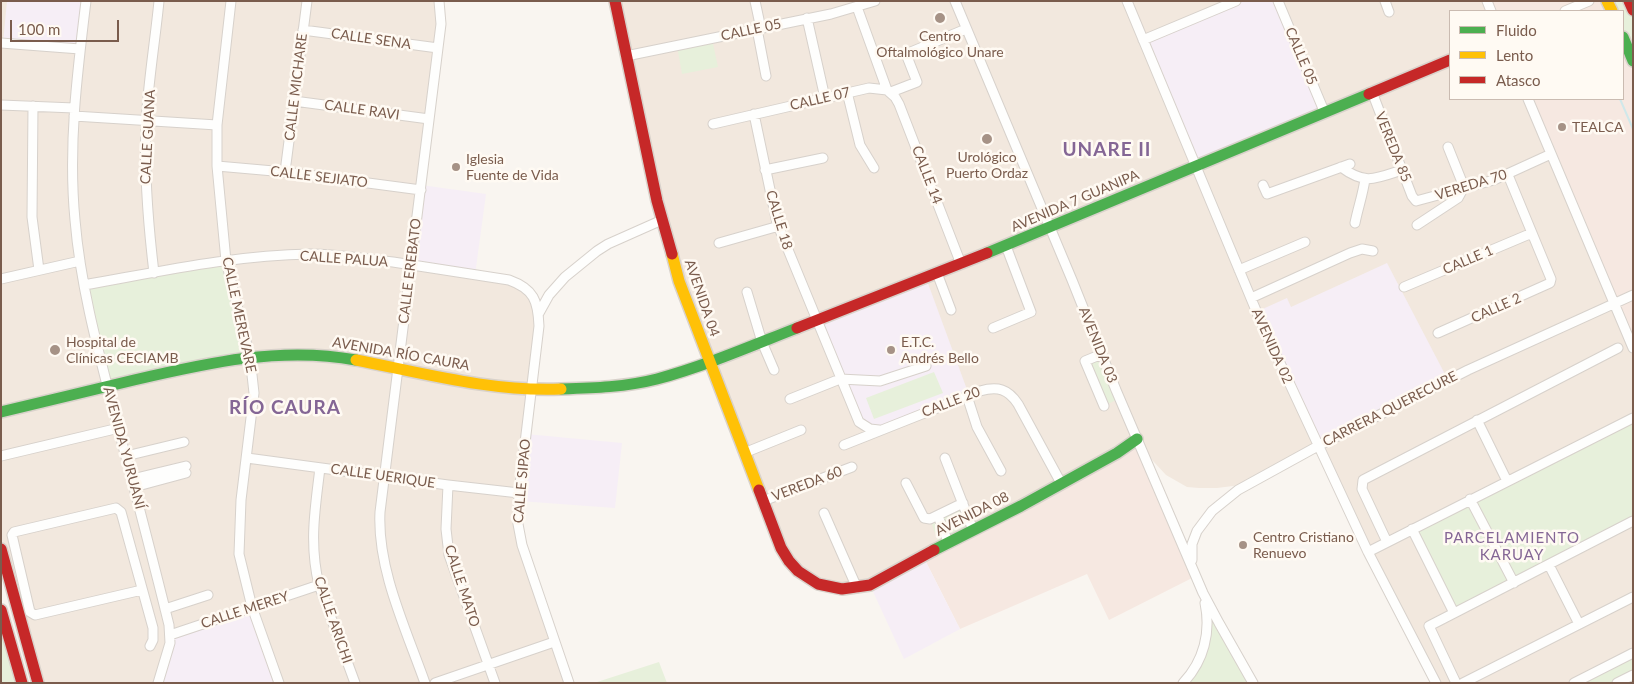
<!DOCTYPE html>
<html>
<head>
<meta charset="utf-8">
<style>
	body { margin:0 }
	#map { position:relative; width:1634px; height:684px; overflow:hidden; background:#f9f5f0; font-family:Lato,sans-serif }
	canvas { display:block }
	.frame { position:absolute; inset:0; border:2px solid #7a5c4d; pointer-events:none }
	.legend { position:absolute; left:1449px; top:10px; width:175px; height:90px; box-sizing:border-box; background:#fffaf3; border:1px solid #cabbb1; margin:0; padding:6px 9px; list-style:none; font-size:15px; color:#7a5c4d }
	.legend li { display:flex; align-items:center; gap:10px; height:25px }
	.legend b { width:25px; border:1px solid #cabbb1 }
	.scale { position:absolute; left:10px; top:20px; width:109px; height:22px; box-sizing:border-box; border:2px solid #7a5c4d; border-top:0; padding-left:6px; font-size:15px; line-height:18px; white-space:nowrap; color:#7a5c4d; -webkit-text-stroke:4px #fffaf3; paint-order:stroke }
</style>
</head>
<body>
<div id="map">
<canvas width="1634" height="684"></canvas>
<div class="frame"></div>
<ul class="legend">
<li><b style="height:6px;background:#4caf50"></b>Fluido</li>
<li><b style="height:6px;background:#ffc107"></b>Lento</li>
<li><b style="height:6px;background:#c62828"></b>Atasco</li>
</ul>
<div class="scale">100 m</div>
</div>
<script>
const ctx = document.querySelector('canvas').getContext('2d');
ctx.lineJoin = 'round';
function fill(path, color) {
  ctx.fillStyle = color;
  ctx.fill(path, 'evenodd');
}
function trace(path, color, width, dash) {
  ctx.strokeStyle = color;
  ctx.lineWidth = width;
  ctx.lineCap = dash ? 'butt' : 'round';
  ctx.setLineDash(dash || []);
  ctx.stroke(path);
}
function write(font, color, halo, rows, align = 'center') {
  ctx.font = font + ' Lato,sans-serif';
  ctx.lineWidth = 5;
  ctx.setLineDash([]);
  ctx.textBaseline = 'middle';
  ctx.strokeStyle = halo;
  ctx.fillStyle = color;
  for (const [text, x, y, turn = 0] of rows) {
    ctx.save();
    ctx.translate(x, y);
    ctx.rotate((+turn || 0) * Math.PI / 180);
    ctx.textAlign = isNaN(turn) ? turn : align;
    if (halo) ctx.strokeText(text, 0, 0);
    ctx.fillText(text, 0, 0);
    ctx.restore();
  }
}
const residential = new Path2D(`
	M1 1H439L441 12 411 265 521 284 539 313 518 524 569 683H38L1 549Z
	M615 1H1487L1491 11H1450V99H1528L1633 295V683H1436L1318 446 1241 485 1217 488H1199L1187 487 1166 475 1153 461 1137 439 1050 489 846 590 795 568 684 296Z`);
const commercial = new Path2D(`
	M1487 1H1607L1612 11H1491Z
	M1623 37 1633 61V348L1528 99H1623Z
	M1137 439 1196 576 1109 620 1087 574 960 629 923 556Z`);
const education = new Path2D(`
	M7 1H86L80 49 3 43Z
	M1236 1H1278L1324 111 1196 166 1143 40Z
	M421 185 486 194 475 275 411 265Z
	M1387 263 1448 380 1318 446 1256 312 1287 298 1291 307Z
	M926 278 969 395 879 430 865 427 817 321Z
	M526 434 622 443 615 508 519 501Z
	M923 556 960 629 904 659 870 585Z
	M252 607 279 683H158L170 635Z`);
const green = new Path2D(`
	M1607 1H1629L1633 10V61L1623 37V11H1612Z
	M712 39 718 67 682 74 677 46Z
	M226 261 250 357 108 387 84 285Z
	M1102 354 1120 398 1104 406 1085 361Z
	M934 372 943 393 874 419 866 398Z
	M1633 418V521L1454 613 1412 529Z
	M963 503 973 530 940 547 930 519Z
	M1 610 22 683H2Z
	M1207 610 1253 683H1183L1199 661Z
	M1633 653V675L1617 683H1575Z
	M659 662 667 683H594Z`);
const stream = new Path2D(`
	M1620 99 1633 129`);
const street = new Path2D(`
	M86 1C77 74 68 147 75 220 81 292 101 361 119 431 136 495 153 560 169 625L170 643 158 683
	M231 1 217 125V166L226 261 250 357 254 393 241 500 239 554 252 607 279 683
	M755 1 761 29
	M955 1 1072 280 1116 390 1203 593 1219 623 1253 683
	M1127 1 1260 320 1368 552 1436 683
	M1278 1 1324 111
	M1385 1 1389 12
	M1487 1 1491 11
	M857 7 887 90
	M1565 11 1589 1
	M807 18 825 98
	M757 29 766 76
	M303 30 438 48
	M1143 40 1236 1
	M1 43 80 49
	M626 56 831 14 875 1
	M847 92 860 145 874 168
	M891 92 917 82 906 54 966 29
	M1372 92 1412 196 1416 201 1494 180 1551 154
	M1528 99 1633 348
	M294 101 429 119
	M1 105 74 108
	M33 106 32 217 39 270
	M754 114 777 223 859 422 870 429 879 430
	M74 116 217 125
	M713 124 869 88 887 90 895 97 899 104 961 264
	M217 166 285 172 421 190
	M1341 167C1365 185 1375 179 1402 170
	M765 170 823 158
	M285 172 307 1
	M1263 185 1267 194 1350 164
	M1355 223C1358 208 1363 194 1365 179
	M1417 225 1458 198 1464 187 1448 147
	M719 243 779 226
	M1239 270 1305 242
	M154 273C148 223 144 174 146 123 148 83 155 42 159 1
	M937 273 951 310
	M1 279 80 261
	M84 285C158 272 234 255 310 254 337 254 365 259 393 262 432 268 470 274 509 280 534 289 538 301 539 326L519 493 518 524 522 545 569 683
	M1404 287 1532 233
	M747 292 762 342 774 370
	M1251 298 1350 253 1362 249 1373 251
	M539 313 549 295 565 277 597 251 608 244 662 220
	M993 328 1031 312 1006 246
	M1438 333 1550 283 1551 279 1508 175
	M1102 354 1085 361 1104 406
	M967 396 977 427 1001 471
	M790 399 840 379 880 381 926 366
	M1477 420 1507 481
	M844 445 980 391C998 386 1008 389 1018 404L1061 483
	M744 453 801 430
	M1 456 119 428
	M126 456 184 442
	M247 458 448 485 519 493
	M945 458 973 530
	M320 468C315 509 309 544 319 585L355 683
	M132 479 186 466
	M906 483 924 518 930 519 963 503
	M448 485 446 529 449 555 495 683
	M134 487 186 473
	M1470 499 1514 583
	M763 501 852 467
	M824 513 857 588
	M938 516 948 542
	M1412 529 1454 613
	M1387 542 1362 489 1363 480 1618 348
	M1368 552 1633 418
	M1192 560V544L1197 531 1212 511 1238 490 1318 446 1468 370 1633 295
	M1549 565 1579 624
	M142 590 35 615 30 612 12 535 14 532 116 508 121 512 153 628V640L150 646
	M165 609 208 595
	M170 635 319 585
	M425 683C406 629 377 569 380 512L441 24 439 1
	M435 683 554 642
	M1183 683C1204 661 1211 632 1205 603
	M1456 683 1429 626 1633 521
	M1463 683 1633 597
	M1574 683 1633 653
	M1617 683 1633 675`);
const fast = new Path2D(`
	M1623 37 1633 61
	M987 253 1369 94
	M561 389C593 388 626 387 657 379 705 366 751 346 797 328
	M1 412C45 401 90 391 134 380 207 363 281 346 356 360
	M934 550 1021 506 1117 453 1137 439`);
const slow = new Path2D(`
	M1607 1 1612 11
	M672 254 679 281 759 490
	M356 360C423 373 492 392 561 389`);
const jam = new Path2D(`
	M615 1 657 201 672 254
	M1629 1 1633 10
	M1369 94 1450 60
	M797 328 987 253
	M759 490 781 548 789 561 798 571 818 584 842 589 870 585 934 550
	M1 549 38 683
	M1 610 22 683`);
const markers = [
	[940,18,6,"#a69286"],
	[1562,127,5,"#a69286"],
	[987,139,6,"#a69286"],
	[456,167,5,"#a69286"],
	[55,350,6,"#a69286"],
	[891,350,5,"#a69286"],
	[1243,545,5,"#a69286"]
];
const streetNames = [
	["CALLE 05",751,30,-12],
	["CALLE SENA",371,39,8],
	["CALLE 05",1301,56,67],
	["CALLE MICHARE",296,87,-83],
	["CALLE 07",820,99,-13],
	["CALLE RAVI",362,110,8],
	["CALLE GUANA",148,137,-87],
	["VEREDA 85",1393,147,68],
	["CALLE 14",927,175,69],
	["CALLE SEJIATO",319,177,7],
	["VEREDA 70",1471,185,-17],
	["AVENIDA 7 GUANIPA",1075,201,-23],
	["CALLE 18",779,220,73],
	["CALLE PALUA",344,259,4],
	["CALLE 1",1468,260,-23],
	["CALLE EREBATO",410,271,-83],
	["AVENIDA 04",702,298,71],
	["CALLE 2",1496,308,-24],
	["CALLE MEREVARE",239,315,78],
	["AVENIDA 03",1098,345,68],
	["AVENIDA 02",1272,346,66],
	["AVENIDA RÍO CAURA",401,354,10],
	["CALLE 20",951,402,-21],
	["CARRERA QUERECURE",1390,409,-27],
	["AVENIDA YURUANÍ",124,448,75],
	["CALLE UERIQUE",383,476,8],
	["CALLE SIPAO",522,481,-85],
	["VEREDA 60",807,484,-21],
	["AVENIDA 08",972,514,-27],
	["CALLE MATO",462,586,72],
	["CALLE MEREY",245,610,-18],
	["CALLE ARICHI",333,620,71]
];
const poiNames = [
	["Centro",940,36,"center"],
	["Oftalmológico Unare",940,52,"center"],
	["TEALCA",1572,127],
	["Urológico",987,157,"center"],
	["Puerto Ordaz",987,173,"center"],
	["Iglesia",466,159],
	["Fuente de Vida",466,175],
	["Hospital de",66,342],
	["Clínicas CECIAMB",66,358],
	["E.T.C.",901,342],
	["Andrés Bello",901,358],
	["Centro Cristiano",1253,537],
	["Renuevo",1253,553]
];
const neighbourhoodNames = [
	["PARCELAMIENTO",1512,538],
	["KARUAY",1512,555]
];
const districtNames = [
	["UNARE II",1107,150],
	["RÍO CAURA",285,408]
];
fill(residential, '#f2e8de');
fill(commercial, '#f6e8e1');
fill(education, '#f6eef6');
fill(green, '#e7f0db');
trace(stream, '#d0e8ea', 2);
trace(street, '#d7d1cb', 11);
trace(fast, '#d9d2cb', 14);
trace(slow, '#d9d2cb', 14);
trace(jam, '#d9d2cb', 14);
trace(street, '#fefefd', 9);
trace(fast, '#4caf50', 11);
trace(slow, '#ffc107', 11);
trace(jam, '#c62828', 11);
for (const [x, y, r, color] of markers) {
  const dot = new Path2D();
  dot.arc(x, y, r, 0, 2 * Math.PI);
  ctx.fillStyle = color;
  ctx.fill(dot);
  trace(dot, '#fffaf3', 2);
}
write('14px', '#7a5c4d', '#fffaf3', streetNames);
write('14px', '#7a5c4d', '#fffaf3', poiNames, 'left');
ctx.letterSpacing = '1px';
write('15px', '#846695', '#fffaf3', neighbourhoodNames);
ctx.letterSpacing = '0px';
ctx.letterSpacing = '1px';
write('bold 19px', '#846695', '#fffaf3', districtNames);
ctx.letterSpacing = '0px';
</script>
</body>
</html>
